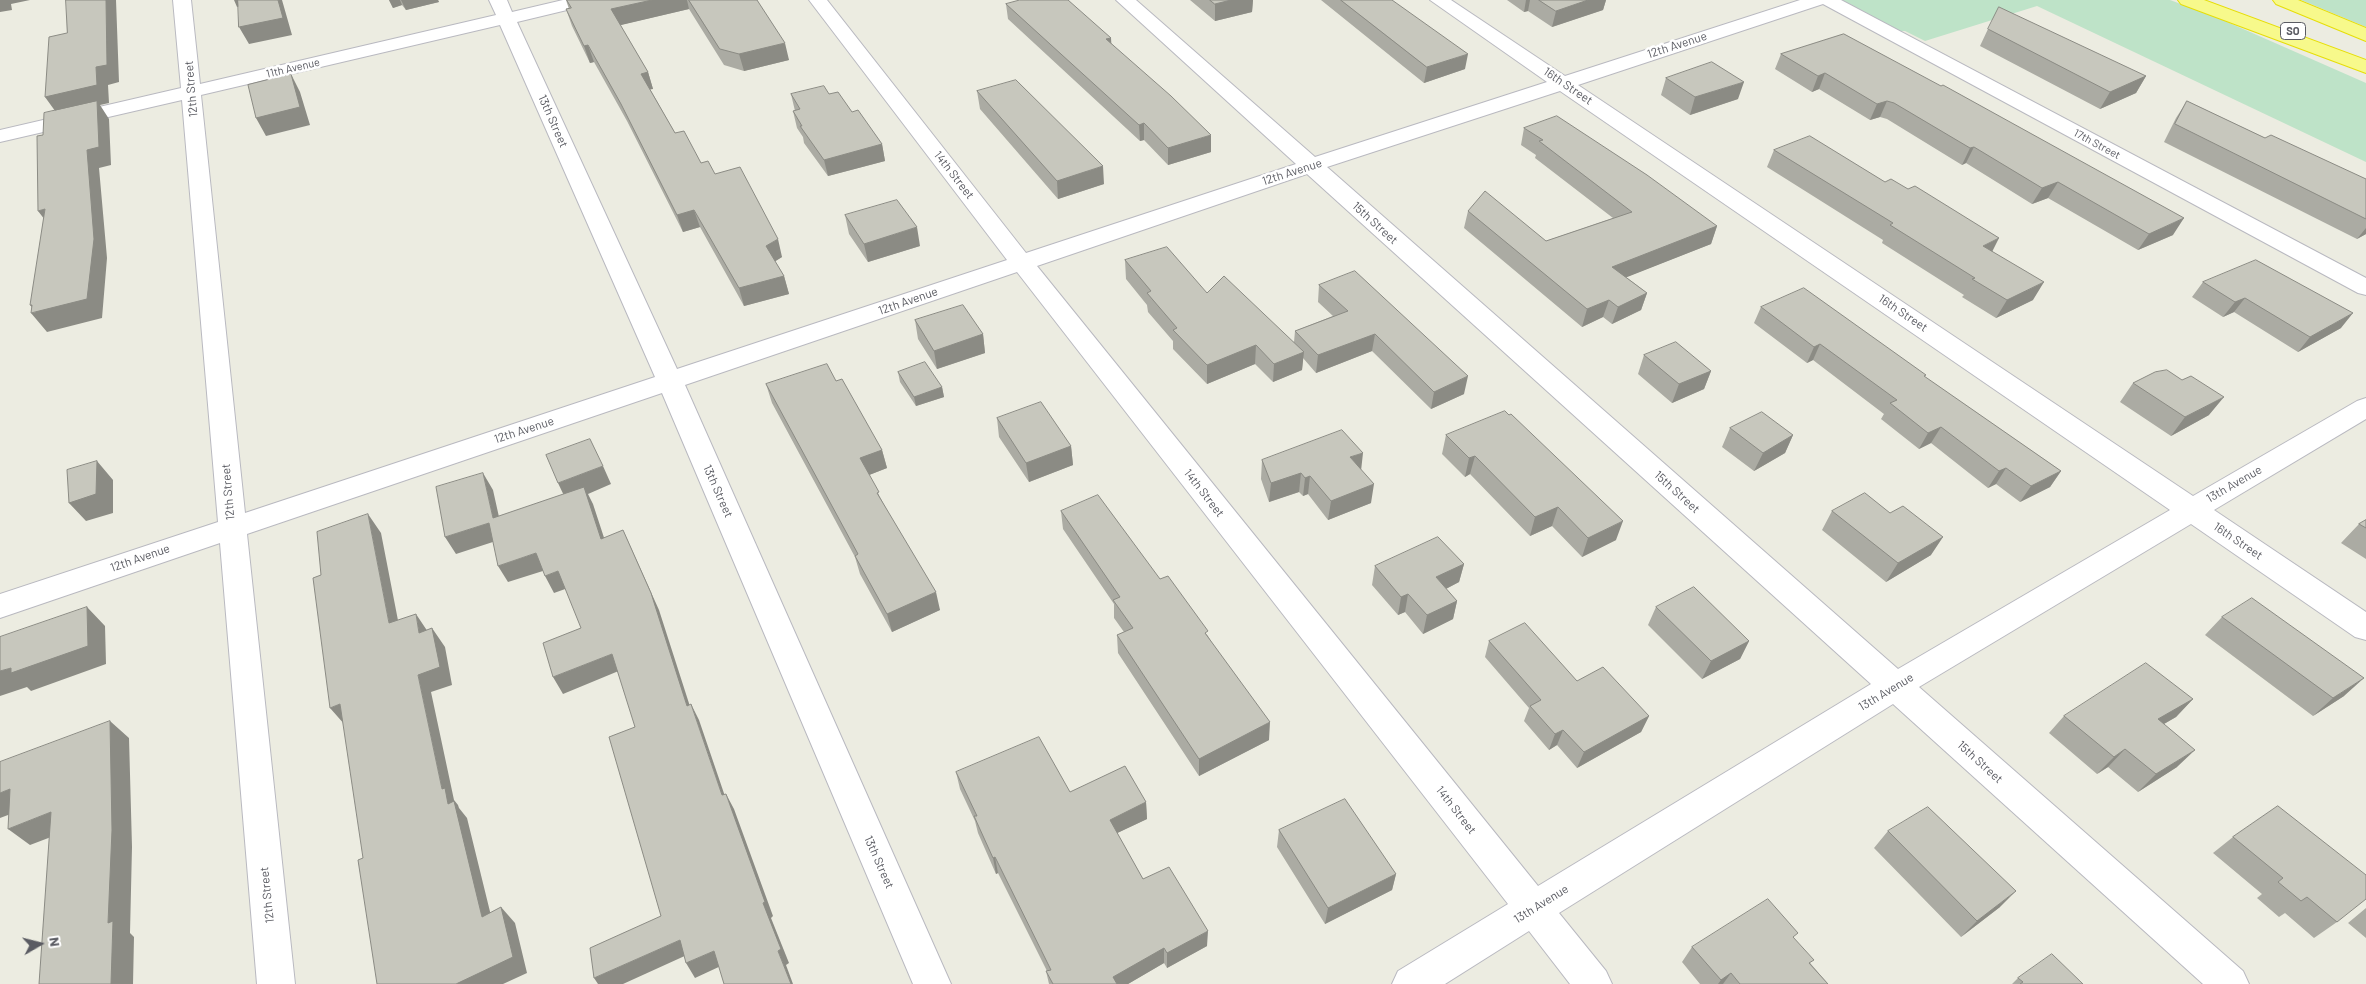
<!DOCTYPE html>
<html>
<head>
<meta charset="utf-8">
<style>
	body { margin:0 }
	#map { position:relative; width:2366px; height:984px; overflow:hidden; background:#ecece1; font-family:Barlow,sans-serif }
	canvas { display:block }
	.north { position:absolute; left:15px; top:919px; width:50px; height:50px; -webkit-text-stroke:4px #fff; paint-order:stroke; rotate:82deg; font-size:14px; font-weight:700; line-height:20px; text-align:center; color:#5a5b62 }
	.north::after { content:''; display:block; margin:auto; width:18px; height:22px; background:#5a5b62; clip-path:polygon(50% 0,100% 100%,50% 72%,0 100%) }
</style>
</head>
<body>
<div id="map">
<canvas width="2366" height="984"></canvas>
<div class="north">N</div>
</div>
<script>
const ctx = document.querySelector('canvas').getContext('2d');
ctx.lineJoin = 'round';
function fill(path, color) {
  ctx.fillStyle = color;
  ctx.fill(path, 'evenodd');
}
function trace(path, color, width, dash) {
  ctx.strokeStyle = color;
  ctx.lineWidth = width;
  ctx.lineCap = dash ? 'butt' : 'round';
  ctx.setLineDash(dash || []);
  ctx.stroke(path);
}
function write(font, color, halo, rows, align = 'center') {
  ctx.font = font + ' Barlow,sans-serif';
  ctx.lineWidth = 5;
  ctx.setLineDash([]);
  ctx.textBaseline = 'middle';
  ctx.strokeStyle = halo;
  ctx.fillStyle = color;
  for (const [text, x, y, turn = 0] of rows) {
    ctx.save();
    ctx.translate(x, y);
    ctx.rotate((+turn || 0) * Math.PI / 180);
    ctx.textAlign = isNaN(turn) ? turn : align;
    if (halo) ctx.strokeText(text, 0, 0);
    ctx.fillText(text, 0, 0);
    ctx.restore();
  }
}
const green = new Path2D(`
	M1839 0H2170L2216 17 2366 83V162L2037 6 1925 41 1905 31H1898Z
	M2301 0H2366V27Z`);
const minor = new Path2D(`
	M173 0H191L200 84 496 15 489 0H507L512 12 563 0H595L592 4 517 22 677 369 1007 260 809 0H827L1026 253 1296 164 1116 0H1136L1315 157 1547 82 1430 0H1451L1565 76 1800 0H1841L2366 278V295L2358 293 1823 4 1578 85 2193 496 2357 401 2366 398V419L2214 510 2366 612V640L2355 637 2191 524 1919 687 2243 971 2249 984H2203L1893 704 1559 913 1606 971 1612 984H1570L1529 931 1445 984H1392L1398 971 1508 904 1017 272 685 385 951 984H913L662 393 247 534 295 984H257L220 543 0 618V594L218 522 182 100 0 142V130L181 88ZM500 25 655 377 245 513 201 95ZM1560 91 2170 510 1898 669 1327 167ZM1307 174 1871 684 1538 886 1037 266Z`);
const motorway = new Path2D(`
	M2178 0H2204L2366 60V73L2181 4Z
	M2273 0H2298L2366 28V41L2276 4Z`);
const wall = new Path2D(`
	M389 0H438L439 2 406 10 402 5 393 8Z
	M566 0H757L789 60 744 71 724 65 689 9 620 25 648 72 653 89H650L675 133 701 163 715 174 782 257 775 261 784 276 789 294 744 306 700 227 683 232 627 121 594 62 590 63 572 26 566 9H569Z
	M1190 0H1253L1252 12 1215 21Z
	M1321 0H1392L1465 69 1424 83Z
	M1507 0H1606L1603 10 1552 27 1528 11 1524 12Z
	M1006 4 1111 38V43L1211 152 1168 165 1144 140 1140 141 1008 19Z
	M1988 29 2146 76 2136 93 2100 109 1980 46Z
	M1844 34 2173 235 2138 250 2048 198 2032 204 1966 163 1962 165 1887 119 1880 117 1870 120 1819 89 1812 92 1775 69 1781 54Z
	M1666 78 1738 99 1690 115 1661 95Z
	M977 91 1104 184 1058 199 980 109Z
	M791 94 852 112 882 144 885 161 828 176 804 143 803 137 797 128 793 111H795Z
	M2187 101 2265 138 2366 179V234L2357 239 2164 142 2176 118Z
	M1524 128 1717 226 1711 244 1626 277 1647 293 1641 310 1612 324 1603 317 1582 327 1464 228 1468 211 1546 241 1613 218 1535 158 1536 155 1521 145Z
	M1774 150 1992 251 2033 300 1996 318 1962 297 1964 295 1882 243 1883 240 1767 167Z
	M845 215 920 246 868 262 849 234Z
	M1125 260 1207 293 1294 342 1295 331 1333 316 1318 302 1319 285 1464 394 1431 409 1372 351 1316 373 1303 358 1302 370 1273 382 1255 364 1207 384 1173 349V341L1148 312 1147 305 1126 279Z
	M2203 282 2341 328 2298 352 2234 312 2223 317 2192 297Z
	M1761 307 1925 377 2061 471 2050 487 2020 502 1996 484 1988 488 1931 443 1919 449 1881 419 1884 414 1813 360 1807 363 1754 323Z
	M915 320 983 334 985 353 937 369 918 339Z
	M1644 355 1711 371 1704 389 1672 403 1638 374Z
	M898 372 942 387 944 397 916 406 900 382Z
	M836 381 882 450 887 468 869 475 881 499 940 610 892 632 860 574 855 557 772 403 766 384Z
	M2133 383 2209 415 2171 436 2120 402Z
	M997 418 1071 446 1073 465 1029 482 999 437Z
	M1730 428 1793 435 1785 453 1754 471 1722 447Z
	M1446 435 1616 540 1582 557 1552 526 1530 536 1470 474 1465 477 1442 454Z
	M1262 460 1361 470 1371 503 1328 520 1308 494 1303 496 1299 492 1269 502 1261 479Z
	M1061 511 1160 579 1208 636 1269 740 1199 776 1118 653 1117 635 1124 632 1114 618V604L1063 529Z
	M1832 511 1931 555 1886 582 1822 530Z
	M2366 520V559L2341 543 2359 524Z
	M1464 564 1459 582 1446 589 1457 601 1453 619 1423 634 1405 612 1398 615 1372 585 1375 566Z
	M1656 607 1749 641 1740 659 1702 679 1648 625Z
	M2222 617 2344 696 2313 716 2205 635Z
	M1489 641 1577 681 1649 716 1641 732 1577 768 1557 745 1549 750 1524 721 1529 708 1485 657Z
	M2193 699 2176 717 2164 724 2177 767 2138 792 2108 767 2097 774 2049 733 2064 716Z
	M956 772 1070 792 1146 802 1147 819 1117 833 1143 879 1207 946 1167 968 1164 963 1128 984H1049L1046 971H1047L998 873 996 874 978 833 975 821 960 789Z
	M2278 806 2337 922 2314 938 2285 913 2279 917 2257 898 2262 894 2213 853 2233 837Z
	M1279 830 1396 874 1392 890 1325 924 1277 847Z
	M1888 831 2000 907 1961 937 1874 848Z
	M2366 908V938L2348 923Z
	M1794 938 1811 964 1828 984H1700L1682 962 1692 947Z
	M2018 978 2083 984H2012Z`);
const shadedWall = new Path2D(`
	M0 0H30L11 4 12 10 0 12Z
	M106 0H116L119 82 108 85 109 103 100 105 109 119 111 165 99 168 107 258 102 318 47 332 31 313 36 312 30 305H32L58 115 45 97 96 67Z
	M234 0H243L246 5 237 7Z
	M278 0H282L292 35 249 44 239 27Z
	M389 0H400L402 5 393 8Z
	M401 0H438L439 2 406 10Z
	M652 0H687L689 9 617 26 611 9Z
	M1231 0H1253L1252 12 1215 21V4Z
	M1526 0H1530L1528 11 1524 12Z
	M1588 0H1606L1603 10 1552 27 1556 11Z
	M1111 38 1112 54 1106 39Z
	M785 43 789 60 744 71 739 54Z
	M588 45 594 62 590 63 584 46Z
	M1468 54 1465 69 1424 83 1427 67Z
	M648 72 653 89 647 90 641 74Z
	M1825 73 1819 89 1812 92 1818 76Z
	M291 74 300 92 310 125 266 136 256 118Z
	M2146 76 2136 93 2100 109 2110 92Z
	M1744 82 1738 99 1690 115 1695 97Z
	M1887 101 1880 117 1870 120 1877 104Z
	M1144 123V140L1140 141 1139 125Z
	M1211 135V152L1168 165V148Z
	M882 144 885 161 828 176 824 160Z
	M1974 147 1966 163 1962 165 1970 148Z
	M1103 166 1104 184 1058 199 1057 181Z
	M2058 182 2048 198 2032 204 2042 188Z
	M45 209 52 229 38 211Z
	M694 210 700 227 683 232 677 215Z
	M2184 218 2173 235 2138 250 2149 234Z
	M1717 226 1711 244 1607 285 1612 267Z
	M917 227 920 246 868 262 864 244Z
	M2366 228V234L2357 239Z
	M1999 238 1990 256 1983 246Z
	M778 239 782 257 771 264 766 246Z
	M784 276 789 294 744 306 739 288Z
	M2044 282 2033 300 1996 318 2007 300Z
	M1647 293 1641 310 1612 324 1618 307Z
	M2245 298 2234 312 2223 317 2235 302Z
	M1609 300 1603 317 1582 327 1587 309Z
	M2353 313 2341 328 2298 352 2310 337Z
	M983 334 985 353 937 369 934 351Z
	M1375 334 1372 351 1316 373 1318 355Z
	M1820 344 1813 360 1807 363 1814 347Z
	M1256 345 1255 364 1207 384V365Z
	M1304 352 1302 370 1273 382 1274 364Z
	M1711 371 1704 389 1672 403 1679 384Z
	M1468 376 1464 394 1431 409 1434 392Z
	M942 387 944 397 916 406 914 397Z
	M2224 397 2209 415 2171 436 2185 417Z
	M1941 427 1931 443 1919 449 1928 433Z
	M1793 435 1785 453 1754 471 1763 453Z
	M1071 446 1073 465 1029 482 1026 463Z
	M882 450 887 468 864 477 860 458Z
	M1363 453 1361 471 1350 457Z
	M1475 456 1470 474 1465 477 1469 458Z
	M97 461 113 480V513L86 521 69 503Z
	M603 466 611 484 588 494 593 504 610 556 567 502 558 483Z
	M2006 468 1996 484 1988 488 1999 471Z
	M2061 471 2050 487 2020 502 2031 486Z
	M483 473 493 490 503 535 493 518Z
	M1301 473 1299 492 1269 502 1271 483Z
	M1310 476 1308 494 1303 496 1305 478Z
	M1374 484 1371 503 1328 520 1331 501Z
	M1558 507 1552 526 1530 536 1535 517Z
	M368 514 381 533 402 641 389 623Z
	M1623 521 1616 540 1582 557 1588 538Z
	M489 523 499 540 456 554 445 537Z
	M623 530 659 610 695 722 687 706Z
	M1943 537 1931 555 1886 582 1898 563Z
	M536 553 546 570 508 582 498 566Z
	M1464 564 1459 582 1432 596 1436 577Z
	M558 571 568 588 554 593 545 576Z
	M936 592 940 610 892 632 887 614Z
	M1408 594 1405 612 1398 615 1401 597Z
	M1457 601 1453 619 1423 634 1427 615Z
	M87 607 105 626 106 664 31 691 27 687 0 696V671L11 668Z
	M416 614 428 632 419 633Z
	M432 628 445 647 452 685 431 692 454 800 458 805 459 808 467 818 495 932 482 917 448 804 442 789 418 675Z
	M1749 641 1740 659 1702 679 1711 661Z
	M612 654 621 670 563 694 553 677Z
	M2364 678 2344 696 2313 716 2333 698Z
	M2193 699 2176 717 2141 737 2158 719Z
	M340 704 345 725 330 708Z
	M691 704 699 720 730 811 722 795Z
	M1649 716 1641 732 1577 768 1584 752Z
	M110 721 129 738 132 847 130 933 134 937 133 984H111L108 923Z
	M1270 722 1269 740 1199 776V759Z
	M1563 730 1557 745 1549 750 1555 734Z
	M2125 749 2108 767 2097 774 2114 757Z
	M2195 750 2177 767 2138 792 2156 774Z
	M10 789 32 806 0 818V793Z
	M726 794 734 809 773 916 771 918 789 963 786 965 793 984H791L778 951 763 903Z
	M1146 802 1147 819 1111 836 1110 820Z
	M51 812 72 829 30 845 8 829Z
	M995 857 998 873 996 874 993 858Z
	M1396 874 1392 890 1325 924 1328 908Z
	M2016 891 2000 907 1961 937 1977 921Z
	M501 907 515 923 527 973 503 984H456Z
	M1208 931 1207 946 1167 968V953Z
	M680 940 689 954 623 984H598L594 978Z
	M1164 948V963L1128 984H1114L1113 977Z
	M714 951 723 965 695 978 686 963Z
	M1731 973 1723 984H1718L1721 980Z`);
const building = new Path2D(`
	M66 0H106L107 65 96 67 97 85 45 97 49 37 67 33Z
	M238 0H278L283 18 239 27Z
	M567 0H652L611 9 648 72 641 74 675 133 684 131 701 163 708 161 715 174 740 167 778 239 766 246 784 276 739 288 694 210 677 215 621 104 588 45 584 46 566 9 571 8Z
	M689 0H757L785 43 739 54 720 49Z
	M1020 0H1068L1111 38 1106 39 1171 96 1211 135 1168 148 1144 123 1139 125 1006 4Z
	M1210 0H1231L1215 4Z
	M1341 0H1392L1468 54 1427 67Z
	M1539 0H1588L1556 11Z
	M1999 7 2146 76 2110 92 1988 29Z
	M1844 34 1941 86 1943 85 2184 218 2149 234 2058 182 2042 188 1974 147 1970 148 1894 103 1887 101 1877 104 1825 73 1818 76 1781 54Z
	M1712 62 1744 82 1695 97 1666 78Z
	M291 74 300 107 256 118 248 85Z
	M1016 80 1103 166 1057 181 977 91Z
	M824 86 829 94 838 92 852 112 858 110 882 144 824 160 800 126H802L793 111 800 109 791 94Z
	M97 101 99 147 87 150 94 239 87 299 31 313 32 305H30L45 209 38 211 37 136 43 135 44 113Z
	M2187 101 2265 138 2271 135 2366 179V219L2175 124Z
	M1557 116 1647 175 1717 226 1612 267 1647 293 1618 307 1609 300 1587 309 1468 211 1485 191 1546 241 1632 212 1539 141 1543 140 1524 128Z
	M1810 136 1885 182 1891 179 1908 189 1915 186 1999 238 1983 246 2044 282 2007 300 1972 279 1975 278 1890 225 1893 223 1774 150Z
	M897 200 917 227 864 244 845 215Z
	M1167 247 1207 293 1224 276 1304 352 1274 364 1256 345 1207 365 1173 330 1177 328 1147 293 1151 291 1125 260Z
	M2256 260 2353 313 2310 337 2245 298 2235 302 2203 282Z
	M1355 271 1468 376 1434 392 1375 334 1318 355 1295 331 1348 311 1319 285Z
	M1804 288 1926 375 1924 376 2061 471 2031 486 2006 468 1999 471 1941 427 1928 433 1890 403 1897 400 1820 344 1814 347 1761 307Z
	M963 305 983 334 934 351 915 320Z
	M1676 342 1711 371 1679 384 1644 355Z
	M925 362 942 387 914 397 898 372Z
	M827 364 836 381 842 379 882 450 860 458 879 492 877 493 936 592 887 614 855 556 858 554 766 384Z
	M2167 370 2182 380 2191 376 2224 397 2185 417 2133 383 2155 372Z
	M1041 402 1071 446 1026 463 997 418Z
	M1505 411 1509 415 1511 414 1623 521 1588 538 1558 507 1535 517 1475 456 1469 458 1446 435Z
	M1762 412 1793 435 1763 453 1730 428Z
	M1342 430 1363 453 1350 457 1374 484 1331 501 1310 476 1305 478 1301 473 1271 483 1262 460Z
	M590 439 603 466 558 483 546 455Z
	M97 461 96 494 69 503 67 470Z
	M483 473 493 518 584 487 601 539 623 530 651 593 687 706 691 704 722 795 726 794 765 902 763 903 781 949 778 951 791 984H724L714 951 686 963 680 940 594 978 590 948 661 916 609 737 635 727 612 654 553 677 543 643 581 628 558 571 545 576 536 553 498 566 489 523 445 537 436 487Z
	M1865 493 1890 513 1903 506 1943 537 1898 563 1832 511Z
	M1098 495 1160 579 1168 576 1208 631 1205 633 1270 722 1199 759 1117 635 1133 628 1113 600 1120 597 1061 511Z
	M368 514 389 623 416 614 419 633 432 628 440 667 418 675 442 789 445 788 448 804 454 801 482 917 501 907 513 957 456 984H377L358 860 363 858 340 704 330 708 313 578 321 575 317 532Z
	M2366 520V528L2359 524Z
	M1438 537 1464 564 1436 577 1457 601 1427 615 1408 594 1401 597 1375 566Z
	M1694 587 1749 641 1711 661 1656 607Z
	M2252 598 2364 678 2333 698 2222 617Z
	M87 607 88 646 11 673V668L0 671V637Z
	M1525 623 1577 681 1603 667 1649 716 1584 752 1563 730 1555 734 1530 706 1541 700 1489 641Z
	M2146 663 2193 699 2158 719 2195 750 2156 774 2125 749 2114 757 2064 716Z
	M110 721 112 830 108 923 113 921 111 984H39L51 812 8 829 10 789 0 793V762Z
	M1039 737 1070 792 1125 766 1146 802 1110 820 1143 879 1169 867 1208 931 1167 953 1164 948 1113 977 1117 984H1053L1046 971 1051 970 995 857 993 858 974 816H977L956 772Z
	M1345 799 1396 874 1328 908 1279 830Z
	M2278 806 2366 875V899L2337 922 2307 897 2301 901 2278 882 2283 878 2233 837Z
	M1928 807 2016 891 1977 921 1888 831Z
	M1768 899 1798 933 1793 937 1814 960 1809 963 1828 984H1740L1731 973 1721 980 1692 947Z
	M2052 954 2083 984H2020L2023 982 2018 978Z`);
const shields = [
	[2293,31,25]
];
const shieldNames = [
	["SO",2293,31]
];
const farStreetnames = [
	["11th Avenue",293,68,-13],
	["17th Street",2097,144,28]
];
const streetNames = [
	["12th Avenue",1677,45,-18],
	["16th Street",1568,86,34],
	["12th Street",191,89,-95],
	["13th Street",553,121,66],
	["12th Avenue",1292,172,-18],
	["14th Street",954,175,52],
	["15th Street",1375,223,42],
	["12th Avenue",908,301,-19],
	["16th Street",1903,313,34],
	["12th Avenue",524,430,-18],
	["13th Avenue",2234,484,-30],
	["13th Street",718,491,66],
	["12th Street",228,492,-95],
	["15th Street",1677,492,42],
	["14th Street",1204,493,52],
	["16th Street",2238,541,34],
	["12th Avenue",140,558,-19],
	["13th Avenue",1886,692,-31],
	["15th Street",1980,762,42],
	["14th Street",1456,810,52],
	["13th Street",879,862,66],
	["12th Street",267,895,-96],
	["13th Avenue",1541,904,-32]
];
fill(green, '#bee3c8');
trace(minor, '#b9b9c0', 2);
trace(motorway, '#e6de07', 2);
fill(minor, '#fff');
fill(motorway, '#f7f98b');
fill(wall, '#ababa3');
fill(shadedWall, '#8b8b84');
fill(building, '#c7c7bd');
trace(building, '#8b8b84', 1);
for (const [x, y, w] of shields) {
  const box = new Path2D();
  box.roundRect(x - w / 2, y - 8.5, w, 17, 4);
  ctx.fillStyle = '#fff';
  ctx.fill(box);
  trace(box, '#5a5b62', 1);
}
write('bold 11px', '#5a5b62', null, shieldNames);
write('11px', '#5a5b62', '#fff', farStreetnames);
write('12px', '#5a5b62', '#fff', streetNames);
</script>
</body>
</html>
